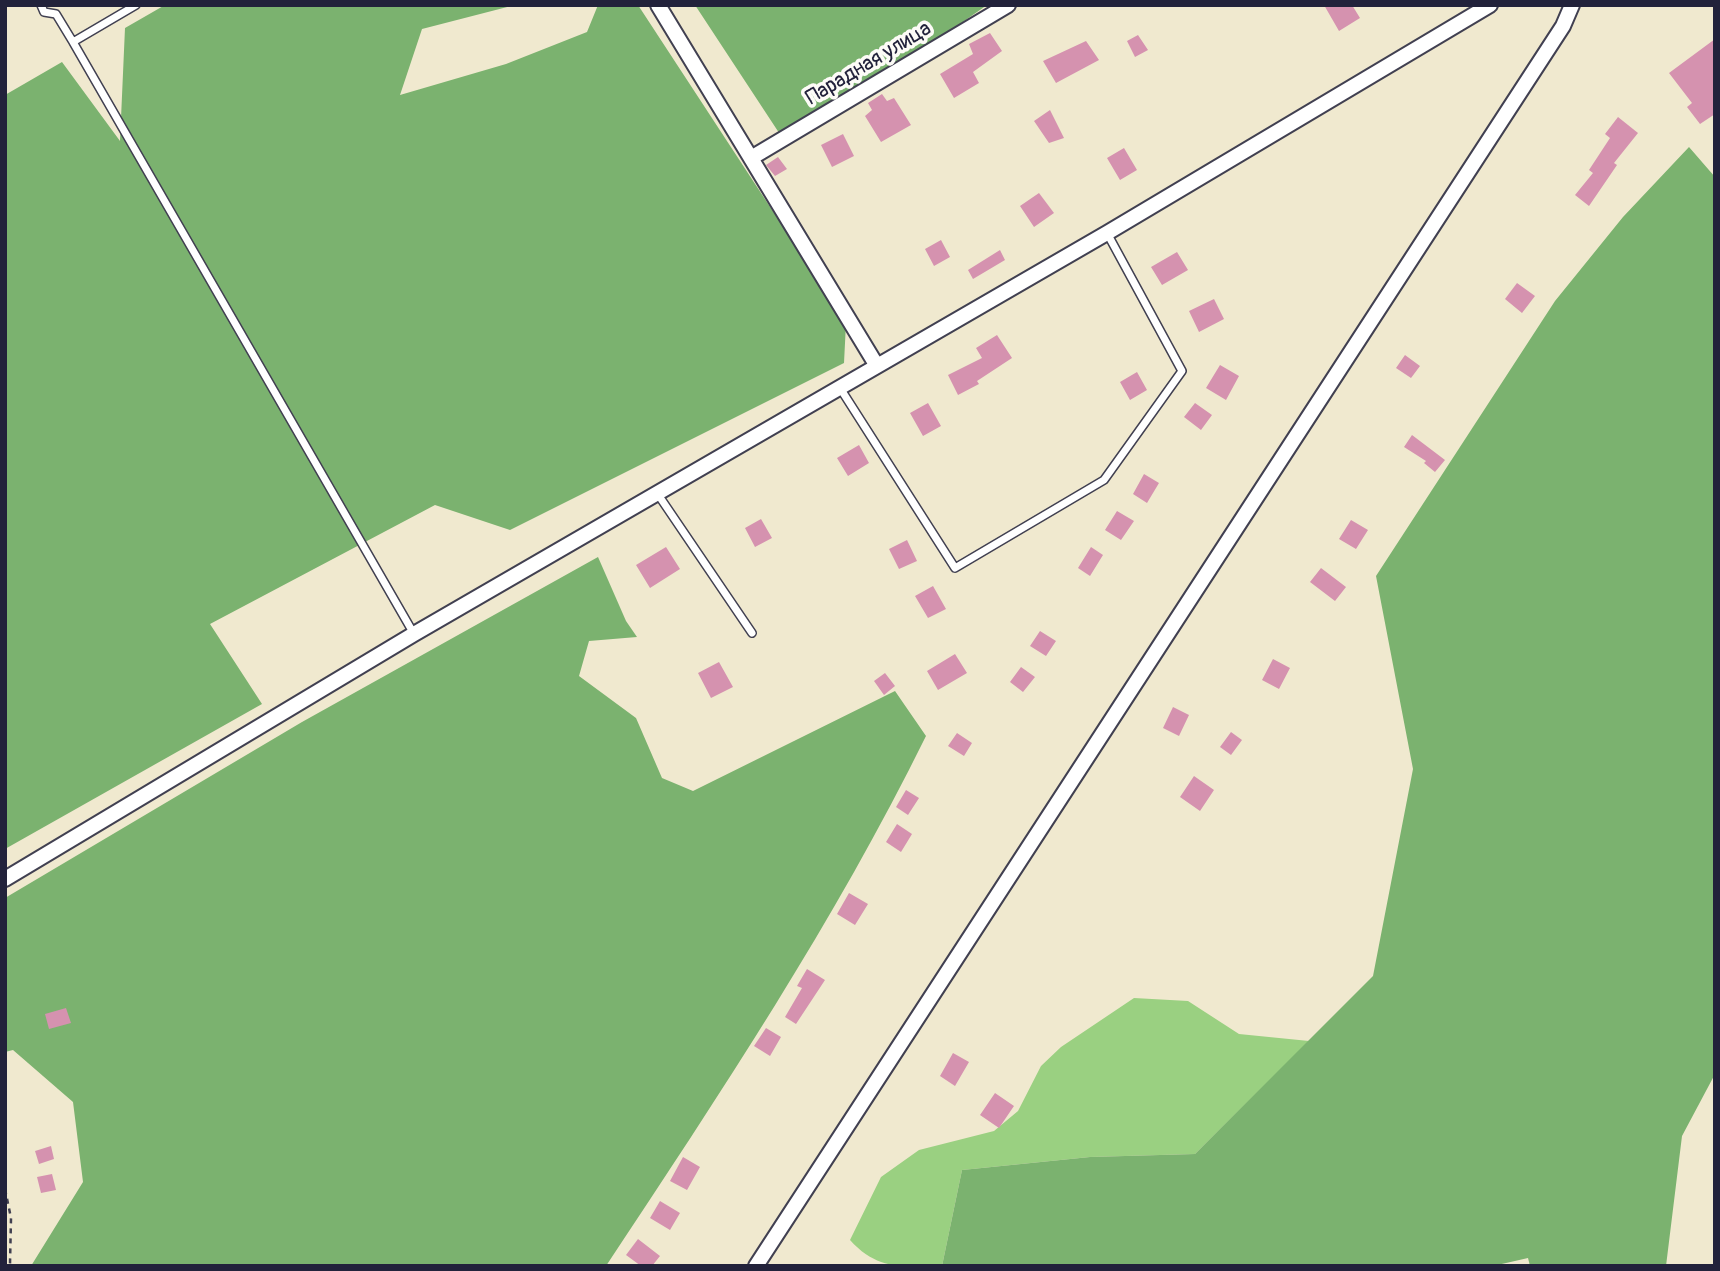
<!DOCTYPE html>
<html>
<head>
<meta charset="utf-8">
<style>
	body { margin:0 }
	#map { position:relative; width:1720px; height:1271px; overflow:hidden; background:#f0e9cf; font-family:Pangolin,sans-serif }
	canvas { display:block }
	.frame { position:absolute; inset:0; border:7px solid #22223b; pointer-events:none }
</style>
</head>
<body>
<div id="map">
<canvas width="1720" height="1271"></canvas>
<div class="frame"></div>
</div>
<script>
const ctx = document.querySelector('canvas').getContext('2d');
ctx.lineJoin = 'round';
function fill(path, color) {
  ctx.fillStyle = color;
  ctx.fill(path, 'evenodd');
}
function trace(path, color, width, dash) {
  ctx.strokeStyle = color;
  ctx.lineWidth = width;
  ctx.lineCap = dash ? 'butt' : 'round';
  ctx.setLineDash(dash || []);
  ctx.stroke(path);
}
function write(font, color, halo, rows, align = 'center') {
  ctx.font = font + ' Pangolin,sans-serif';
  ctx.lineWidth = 7;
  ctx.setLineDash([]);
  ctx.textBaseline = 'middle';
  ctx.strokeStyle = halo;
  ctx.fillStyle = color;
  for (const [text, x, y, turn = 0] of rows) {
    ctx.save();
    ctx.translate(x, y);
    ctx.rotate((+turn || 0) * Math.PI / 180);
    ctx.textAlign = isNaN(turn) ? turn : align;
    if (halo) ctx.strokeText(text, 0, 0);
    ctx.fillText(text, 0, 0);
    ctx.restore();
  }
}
const green = new Path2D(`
	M1134 998 1188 1001 1239 1034 1309 1041 1195 1154 1090 1157 962 1170 942 1266C902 1266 878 1271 850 1240L881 1177 919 1150 994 1131 1018 1111 1041 1066 1061 1047Z`);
const forest = new Path2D(`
	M165 5H515L422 29 400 95 506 64 587 32 598 5H638L846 323 844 363 510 530 435 505 210 624 262 704 5 849V95L62 62 120 141 125 28Z
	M695 5H987L787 145Z
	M1689 147 1715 177V1074L1682 1136 1666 1266H1530L1528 1258 1493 1266H942L962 1170 1090 1157 1195 1154 1373 976 1413 769 1376 576 1555 301 1623 217Z
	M598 557 626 621 637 637 589 641 579 676 636 718 662 778 693 791 895 691 926 736C835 921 720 1094 606 1266H31L83 1182 73 1102 13 1050 5 1052V898L302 722Z`);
const building = new Path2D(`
	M1324 5H1352L1360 18 1339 31Z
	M990 33 1002 51 973 72 979 83 954 98 940 74 973 54 969 44Z
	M1138 35 1148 50 1135 57 1127 41Z
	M1715 39V114L1700 124 1687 107 1692 103 1669 73Z
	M1086 41 1099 60 1056 83 1043 61Z
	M882 94 887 101 894 98 911 125 881 142 865 116 872 110 868 103Z
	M1050 110 1064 138 1049 143 1034 121Z
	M1618 117 1638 133 1614 163 1617 165 1589 206 1575 195 1593 173 1589 170 1610 138 1605 134Z
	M843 134 854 156 832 167 821 145Z
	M1124 148 1137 170 1120 180 1107 158Z
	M778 157 787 169 775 176 766 165Z
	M1039 193 1054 213 1034 227 1020 206Z
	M941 240 950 257 934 266 925 249Z
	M1000 250 1005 260 973 279 968 270Z
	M1177 252 1188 270 1162 285 1151 267Z
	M1517 283 1535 296 1522 313 1505 299Z
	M1214 299 1224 319 1199 332 1189 311Z
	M997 335 1012 358 977 381 979 384 958 395 948 375 982 358 976 348Z
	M1405 355 1420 366 1411 378 1396 368Z
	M1220 365 1239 376 1226 400 1206 388Z
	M1137 372 1147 390 1130 400 1120 382Z
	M928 403 941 426 923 436 910 413Z
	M1195 403 1212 415 1201 430 1184 417Z
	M1412 435 1445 460 1435 472 1424 463 1426 461 1404 447Z
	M859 445 869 463 848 476 837 458Z
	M1144 474 1159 483 1147 503 1133 494Z
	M1117 511 1134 521 1121 540 1105 530Z
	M761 519 772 538 755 547 745 528Z
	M1351 520 1368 530 1356 549 1339 539Z
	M907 540 917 561 899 569 889 549Z
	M666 547 680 569 650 588 636 565Z
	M1091 547 1103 555 1090 576 1078 568Z
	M1321 568 1346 587 1335 601 1310 582Z
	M933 586 946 609 928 618 915 596Z
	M1040 631 1056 641 1046 656 1030 646Z
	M955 654 967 673 938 690 927 671Z
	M1273 659 1290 668 1279 689 1262 680Z
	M719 662 733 687 711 698 698 673Z
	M1021 667 1035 677 1023 692 1010 682Z
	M885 673 895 686 884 695 874 681Z
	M1173 707 1189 715 1179 736 1163 728Z
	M1231 732 1242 740 1231 755 1220 747Z
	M957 733 972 743 964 756 948 746Z
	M1194 776 1214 790 1200 811 1180 797Z
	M906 790 919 798 908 815 896 807Z
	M897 824 912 834 901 852 886 842Z
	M849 893 868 904 855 925 837 914Z
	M807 969 825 980 796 1024 785 1017 802 988 797 986Z
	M66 1008 71 1023 49 1029 45 1014Z
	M766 1028 781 1037 770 1056 754 1046Z
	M953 1053 969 1062 955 1086 940 1076Z
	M995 1093 1014 1106 999 1128 980 1115Z
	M51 1146 54 1159 39 1164 35 1151Z
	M683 1157 700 1167 687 1190 670 1181Z
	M52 1174 56 1190 41 1193 37 1177Z
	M660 1201 680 1213 670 1230 650 1218Z
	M638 1239 660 1256 652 1266H641L626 1255Z`);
const path = new Path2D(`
	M5 1189 11 1218 10 1264 6 1266`);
const service = new Path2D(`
	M41 5 44 12 56 14 73 42 414 634
	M73 42 136 5
	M840 388 955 568 1104 480 1182 371 1107 233
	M657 493 752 633`);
const minor = new Path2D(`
	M658 5 877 366
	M751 158 1008 5
	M5 879 414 634 1107 233 1490 5
	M756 1266 1563 26 1572 5`);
const streetNames = [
	["Парадная улица",869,64,-31]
];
fill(green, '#9ad081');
fill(forest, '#7bb26f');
fill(building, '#d592af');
trace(service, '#414051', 10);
trace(minor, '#414051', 18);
trace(path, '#414051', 2.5, [5, 5]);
trace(service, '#fff', 7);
trace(minor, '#fff', 14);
write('21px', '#22223b', '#fdfcf7', streetNames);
</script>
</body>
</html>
